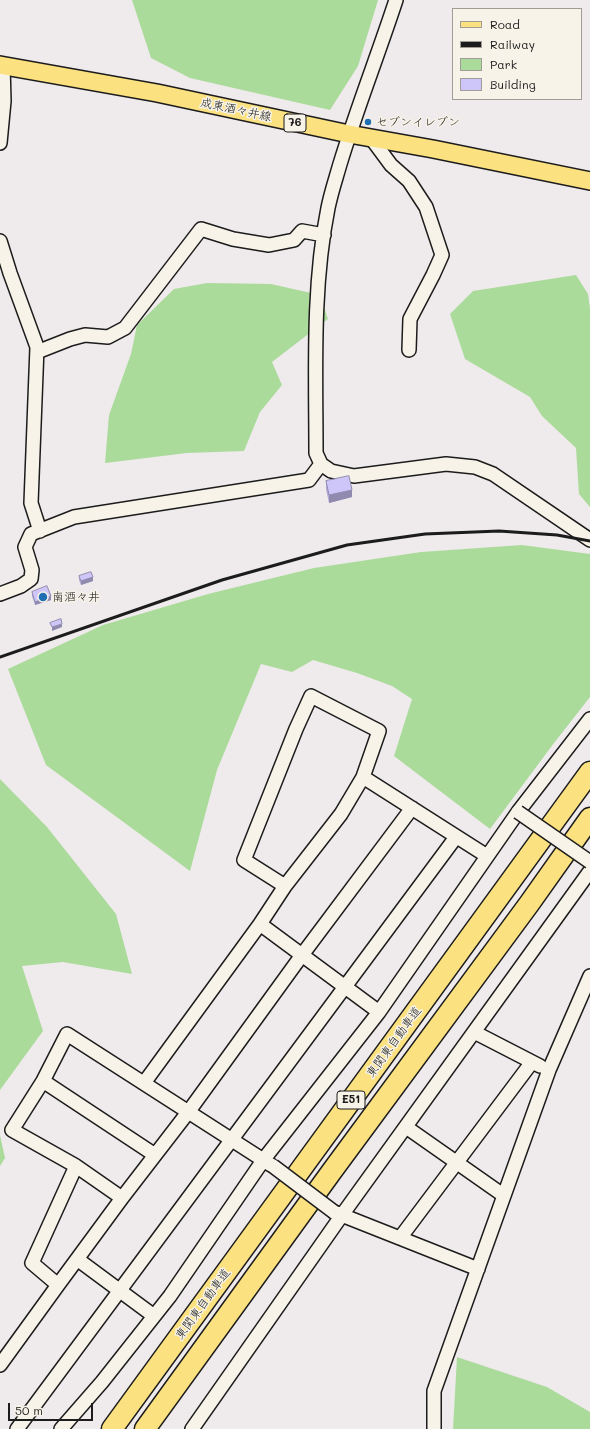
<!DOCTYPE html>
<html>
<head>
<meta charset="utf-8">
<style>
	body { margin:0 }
	#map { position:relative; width:590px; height:1429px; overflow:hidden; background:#efeaeb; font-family:Mali,sans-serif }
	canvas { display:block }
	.legend { position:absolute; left:452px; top:8px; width:130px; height:92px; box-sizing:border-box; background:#f7f3e8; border:1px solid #9f9d96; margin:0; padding:5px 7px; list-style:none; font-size:12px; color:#1c1c1c }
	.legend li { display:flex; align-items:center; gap:8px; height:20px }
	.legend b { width:20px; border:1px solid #9f9d96 }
	.scale { position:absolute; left:8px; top:1403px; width:85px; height:18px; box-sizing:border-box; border:2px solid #1c1c1c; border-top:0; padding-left:5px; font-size:12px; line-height:14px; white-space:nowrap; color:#1c1c1c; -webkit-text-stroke:3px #f7f3e8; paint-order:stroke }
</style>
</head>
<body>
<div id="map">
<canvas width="590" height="1429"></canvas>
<ul class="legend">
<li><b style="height:5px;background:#fbe180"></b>Road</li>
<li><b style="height:5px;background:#1c1c1c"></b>Railway</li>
<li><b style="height:11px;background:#abdb9b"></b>Park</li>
<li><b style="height:11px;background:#cec5f8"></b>Building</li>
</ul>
<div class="scale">50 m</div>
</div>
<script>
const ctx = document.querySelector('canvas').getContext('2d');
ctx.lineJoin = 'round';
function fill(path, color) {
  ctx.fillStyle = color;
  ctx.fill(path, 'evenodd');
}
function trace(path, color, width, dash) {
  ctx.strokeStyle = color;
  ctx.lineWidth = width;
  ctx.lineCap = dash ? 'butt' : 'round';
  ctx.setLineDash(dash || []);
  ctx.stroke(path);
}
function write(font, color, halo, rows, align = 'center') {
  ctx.font = font + ' Mali,"Klee One",sans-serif';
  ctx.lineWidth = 3;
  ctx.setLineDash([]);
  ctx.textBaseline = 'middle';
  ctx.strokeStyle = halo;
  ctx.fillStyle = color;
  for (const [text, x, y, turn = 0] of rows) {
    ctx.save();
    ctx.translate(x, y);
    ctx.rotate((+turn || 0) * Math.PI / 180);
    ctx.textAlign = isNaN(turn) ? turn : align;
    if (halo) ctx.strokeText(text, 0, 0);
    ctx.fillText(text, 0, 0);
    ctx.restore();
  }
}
const green = new Path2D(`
	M132 0H378L358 66 330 110 190 78 151 58Z
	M576 275 588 294 590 309V507L579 494 576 448 542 416 530 397 465 359 450 314 473 291Z
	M207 283 271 284 320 295 328 319 272 362 282 385 260 412 244 451 187 453 105 463 109 415 131 354 137 325 174 289Z
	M522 545 590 554V697L554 743 490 829 394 756 412 699 392 686 357 673 313 660 292 672 261 664 217 770 190 871 46 765 8 669 103 625 208 594 314 568 421 552Z
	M0 779 47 827 116 914 132 974 63 962 22 966 43 1031 0 1090Z
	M0 1135 5 1158 0 1166Z
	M457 1357 547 1387 590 1412V1429H453Z`);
const minor = new Path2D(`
	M396 0C378 55 357 108 340 164 336 178 331 193 328 208 312 288 316 371 316 453L321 464 331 471 354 476 446 464 475 467 493 474 590 540
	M371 138 391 165 409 181 426 207 442 255 433 275 410 319 409 350
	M0 143 4 101 3 65
	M0 241 10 273 37 347 31 503 40 531
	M37 352 70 339 85 335 108 337 125 328 201 229 233 239 269 245 294 240 302 231 324 235
	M0 594 21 586 31 579 32 570 25 547 31 534 74 517 309 480 321 464
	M363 777 487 856
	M260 924 379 1012
	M474 1032 540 1066
	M43 1081 155 1155
	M144 1083 260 924 285 886 341 814 363 777 379 731 311 696 296 729 244 860 285 886
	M406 1127 503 1195
	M122 1198 76 1166 12 1130 43 1081 67 1034 271 1165
	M334 1212 478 1269
	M400 1238 532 1062
	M77 1259 154 1316
	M58 1285 32 1263 76 1166
	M0 1365 58 1285 122 1198 189 1111 302 955 412 808
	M17 1429 456 837
	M61 1429 102 1382 170 1296 264 1159 379 1012 518 812 590 719
	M192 1429 342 1215 590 871
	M434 1429V1391L549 1070 590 976`);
const major = new Path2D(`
	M0 65 157 93 349 134 433 149 590 181`);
const highway = new Path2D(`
	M112 1429 590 772
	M145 1429 332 1171 529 904 590 818`);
const rail = new Path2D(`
	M0 657 222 580 347 545 425 534 499 531 557 535 590 541`);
const minorBridge = new Path2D(`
	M518 812 590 862
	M273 1166 334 1212`);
const wall = new Path2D(`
	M326 481 352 497 329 503 326 489Z
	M79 576 93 581 81 585 79 580Z
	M32 592 51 600 35 605 32 596Z`);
const shadedWall = new Path2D(`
	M352 490V497L329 503V495Z
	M93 577V581L81 585V581Z
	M51 596V600L35 605V602Z
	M62 624V627L52 631V627Z`);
const building = new Path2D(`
	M349 476 352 490 329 495 326 481Z
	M91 572 93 577 81 581 79 576Z
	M47 586 51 596 35 602 32 592Z
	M61 619 62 624 52 627 50 623Z`);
const markers = [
	[368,122,4,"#1f6fb2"],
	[43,597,5,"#1f6fb2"]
];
const shields = [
	[295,123,22],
	[351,1100,28]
];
const shieldNames = [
	["76",295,123],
	["E51",351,1100]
];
const streetNames = [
	["成東酒々井線",236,110,12],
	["東関東自動車道",394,1042,-54],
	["東関東自動車道",203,1304,-54]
];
const poiNames = [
	["セブンイレブン",376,122],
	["南酒々井",52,597]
];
fill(green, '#abdb9b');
trace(minor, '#1c1c1c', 16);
trace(major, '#1c1c1c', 20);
trace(highway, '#1c1c1c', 23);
trace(minor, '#f7f3e8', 13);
trace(major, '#fbe180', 17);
trace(highway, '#fbe180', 20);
trace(rail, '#1c1c1c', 3);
trace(minorBridge, '#1c1c1c', 16, []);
trace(minorBridge, '#f7f3e8', 13);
fill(wall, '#b1a9d5');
fill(shadedWall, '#908aae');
fill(building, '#cec5f8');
trace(building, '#908aae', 1);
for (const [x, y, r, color] of markers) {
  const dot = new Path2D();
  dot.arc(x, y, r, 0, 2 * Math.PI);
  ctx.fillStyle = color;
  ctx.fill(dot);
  trace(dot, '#f7f3e8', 1.5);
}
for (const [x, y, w] of shields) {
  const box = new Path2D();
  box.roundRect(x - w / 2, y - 9, w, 18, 3);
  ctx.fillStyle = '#f7f3e8';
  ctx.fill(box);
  trace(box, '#1c1c1c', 1);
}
write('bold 11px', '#1c1c1c', null, shieldNames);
write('12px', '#1c1c1c', '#f7f3e8', streetNames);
write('12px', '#1c1c1c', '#f7f3e8', poiNames, 'left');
</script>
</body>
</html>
